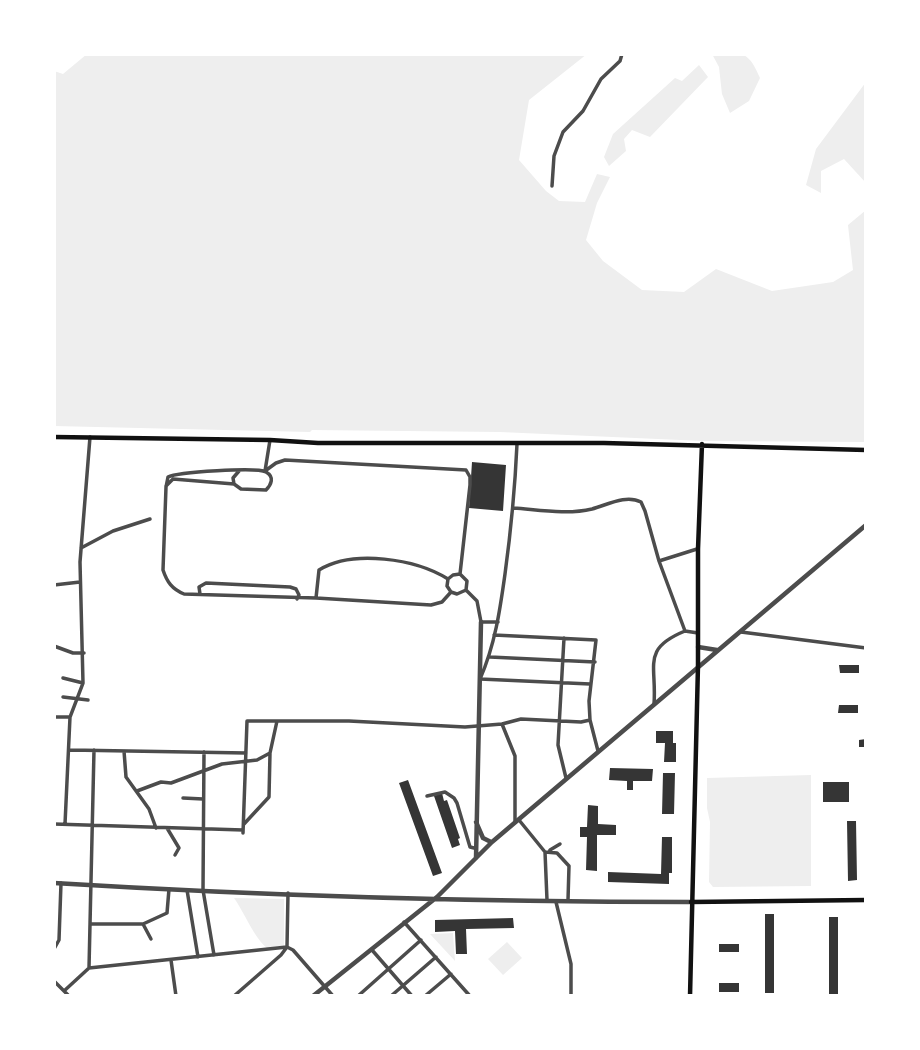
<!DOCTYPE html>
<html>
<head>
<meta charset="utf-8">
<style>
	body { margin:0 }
	#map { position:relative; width:920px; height:1050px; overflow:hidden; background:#fff; font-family:"Fira Sans Condensed",sans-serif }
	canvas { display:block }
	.frame { position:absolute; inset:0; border:56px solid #fff; pointer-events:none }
</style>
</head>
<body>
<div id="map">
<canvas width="920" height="1050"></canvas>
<div class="frame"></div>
</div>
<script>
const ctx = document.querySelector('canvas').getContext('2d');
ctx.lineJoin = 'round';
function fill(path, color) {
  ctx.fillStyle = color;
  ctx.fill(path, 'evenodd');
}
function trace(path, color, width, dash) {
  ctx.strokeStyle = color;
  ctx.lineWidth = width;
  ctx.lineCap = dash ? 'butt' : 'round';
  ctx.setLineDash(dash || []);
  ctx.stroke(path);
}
const green = new Path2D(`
	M87 54H587L529 100 519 160 546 191 559 201 585 202 597 174 610 177 597 203 586 240 603 261 642 290 684 292 716 269 772 291 833 282 853 270 848 225 866 210V442L703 441 500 432 312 430 310 432 54 426V71L63 74Z
	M712 54C742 54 747 48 760 78L749 101 730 113 722 94 719 67Z
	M699 65 708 77 650 137 632 130 624 139 626 151 609 166 604 157 613 134 675 78 682 81Z
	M866 82V183L844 159 821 171V193L806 185 816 149Z
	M811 775V886L713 887 709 882 710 822 707 808V778Z
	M234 898 284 899V946L267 948C255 939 244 912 234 898Z
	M453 933 455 961 430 934Z
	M507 942 522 958 503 975 488 959Z`);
const building = new Path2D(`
	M472 462 506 465 503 511 469 508Z
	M839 665H859V673H840Z
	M839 705H858V713H838Z
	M656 731H673V743H676V762H664L665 743H656Z
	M866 739V747H859V740Z
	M610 768 653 769 652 781H633V790H627V781L609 780Z
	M663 773H675L674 814H662Z
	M408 780 442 873 433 876 399 783Z
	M823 782H849V802H823Z
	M442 793 444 801 447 800 460 838 458 839 460 845 452 848 434 796Z
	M588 805 598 806V824L616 825V835H597V871L586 870 587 837H580V827H587Z
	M847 821H856L857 880 848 881Z
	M662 837H672V873H669V884L608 882V872L661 874Z
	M765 914H774V993H765Z
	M829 917H838V996H829Z
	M513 918 514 928 466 929 467 954H456L455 931 435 932V920Z
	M719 944H739V952H719Z
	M719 983H739V992H719Z`);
const minor = new Path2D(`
	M552 186 554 156 563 132 583 111 601 79 620 61 622 54
	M517 444C515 488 511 530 505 574 500 610 495 645 480 679L590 684
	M239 471 233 478 234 484 241 489 266 490C271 485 275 477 266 472 257 467 177 472 168 477L166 487 163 570C167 582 172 589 184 594L316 598
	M265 471 276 463 285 460 466 470 470 477V485L460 574
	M265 471 270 440
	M166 486 173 479 234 484
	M514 508C540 510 567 515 592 509 607 505 626 494 641 502L645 511 659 561 685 631 698 633
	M81 548 113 531 150 519
	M659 561 697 549
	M460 574 467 581 466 590
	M448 579C416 559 353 549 319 570L316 598 431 605 442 602 451 592
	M448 579 453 575 460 574
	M448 579 447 586 451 592
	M54 585 80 582
	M466 590 477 601 481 622H498
	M451 592 457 594 466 590
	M200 594 199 587 206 583 290 587 296 589 299 595 297 599
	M741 632 866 648
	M494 635 596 640 589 701 590 720 598 751
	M564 638 558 745 566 778
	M54 646 73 653H84
	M490 657 595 662
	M63 678 83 683
	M63 697 88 700
	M654 704C657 665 641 649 685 631
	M54 717H70
	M502 724 515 756V822
	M70 750 246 753
	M124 751 126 777 149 809 156 828
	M204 752 203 890 214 955
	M137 791 161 782 171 783 222 764 257 760 270 753
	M427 796 445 792 454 798 457 803 470 847 474 848
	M183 798 203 799
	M519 820 545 852 547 900
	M54 824 243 830
	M65 824 70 717 83 683 80 562 90 437
	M244 824 269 797 270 753 277 721
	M167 828 179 848 175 855
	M243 833 247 721H349L465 727 502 724 521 719 581 722 590 720
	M550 850 560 844
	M545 852 557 853 569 866 568 900
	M187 890 198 957
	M556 902 571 964V996
	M404 922 470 996
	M90 924H143L167 913 169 889
	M143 924 151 939
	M54 949 59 940 61 883
	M372 950 412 996
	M171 960 176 996
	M89 968 94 750
	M54 981 69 996
	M64 991 89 968 287 947 293 950 333 996
	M234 996 281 955 287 947 288 893
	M358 996 421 940
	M391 996 436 957
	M425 996 451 974`);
const tertiary = new Path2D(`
	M698 647 717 650
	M476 822 483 838 491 842
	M476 858 481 622
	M54 883C266 896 479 902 691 902
	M313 996 437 897 492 842 866 525`);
const secondary = new Path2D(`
	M54 437 270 440 318 443H604L866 450
	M691 902 866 900
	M690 996 698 665V549L702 444`);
fill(green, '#eee');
fill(building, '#353535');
trace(minor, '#4c4c4c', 3.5);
trace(tertiary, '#4c4c4c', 4.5);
trace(secondary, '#111', 4.5);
</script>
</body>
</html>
